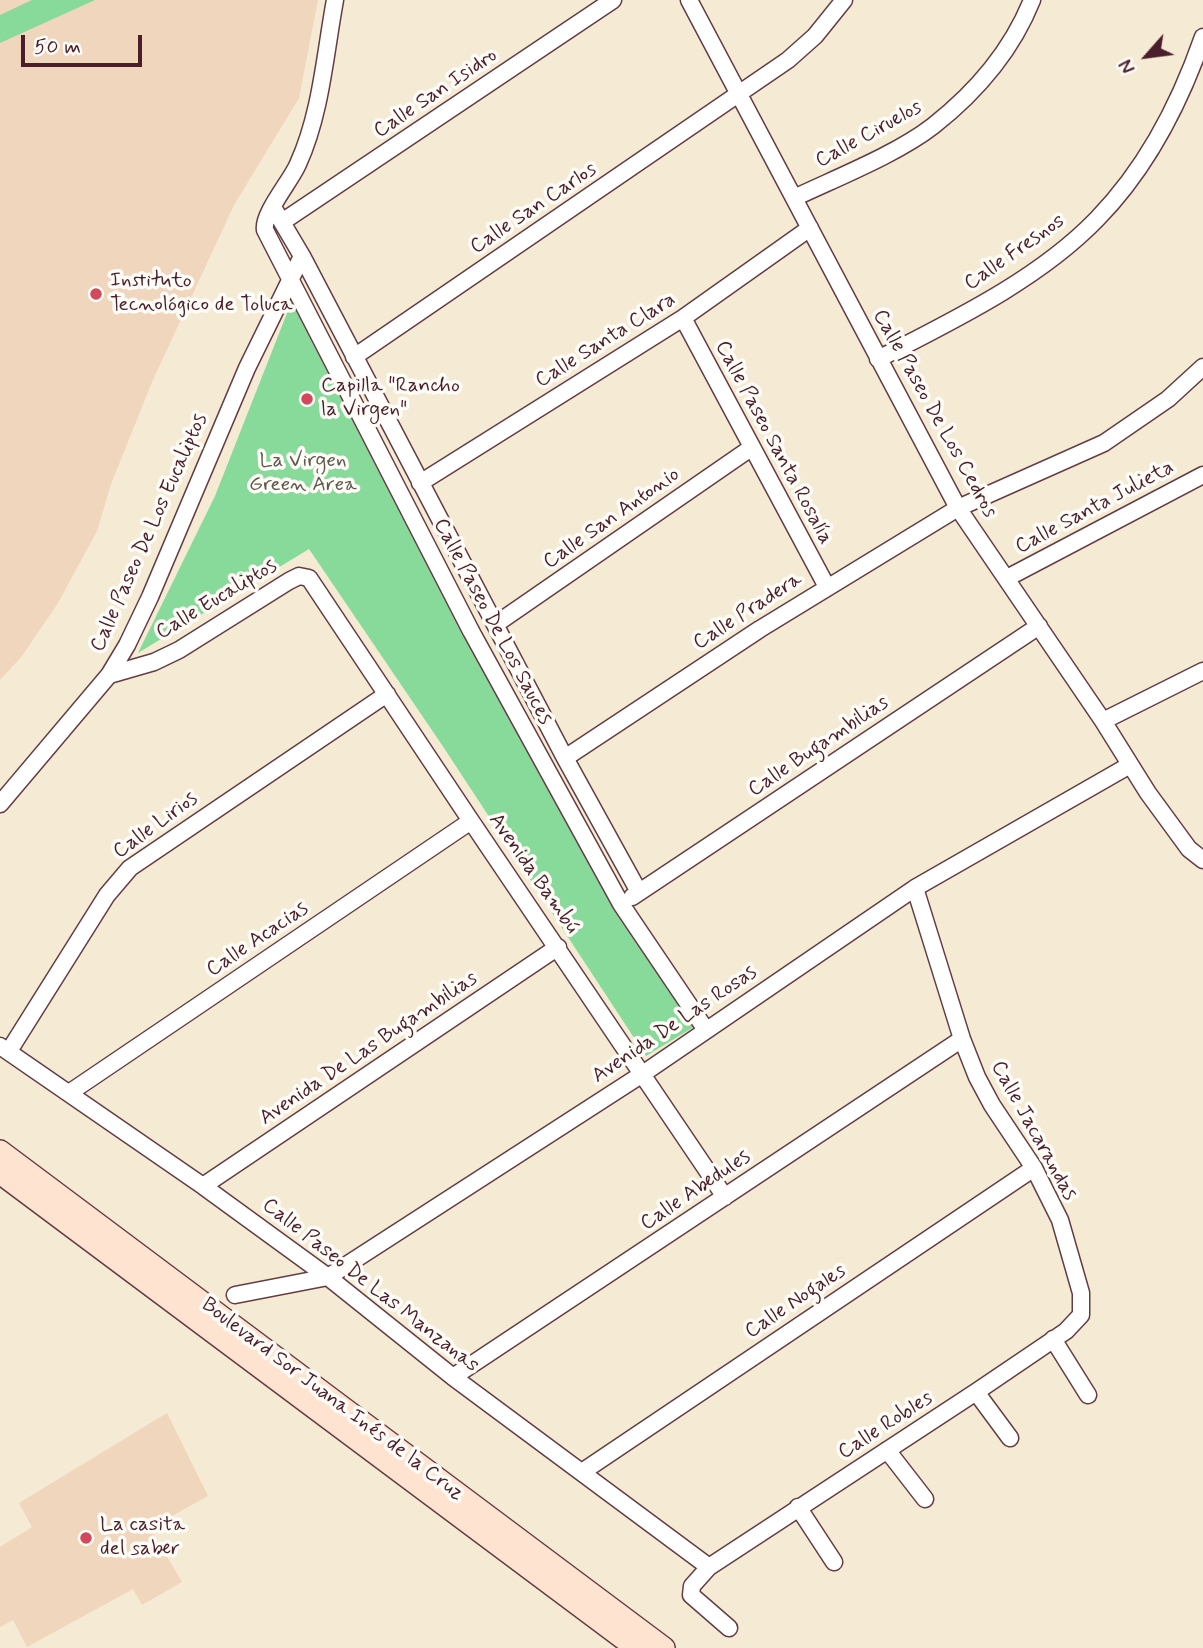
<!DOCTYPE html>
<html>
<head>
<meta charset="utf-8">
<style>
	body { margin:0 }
	#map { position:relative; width:1203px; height:1648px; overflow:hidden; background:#f5ead4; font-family:Mynerve,sans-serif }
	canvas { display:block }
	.north { position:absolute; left:1112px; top:21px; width:70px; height:70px; -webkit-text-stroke:5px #fdfcf7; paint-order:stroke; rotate:242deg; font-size:19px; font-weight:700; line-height:28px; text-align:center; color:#4a1f2b }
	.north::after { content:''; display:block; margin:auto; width:24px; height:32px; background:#4a1f2b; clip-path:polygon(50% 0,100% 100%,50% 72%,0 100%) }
	.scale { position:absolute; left:21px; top:35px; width:121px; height:32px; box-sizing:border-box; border:4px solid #4a1f2b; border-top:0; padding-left:9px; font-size:21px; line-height:24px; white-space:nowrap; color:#4a1f2b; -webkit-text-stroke:5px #fdfcf7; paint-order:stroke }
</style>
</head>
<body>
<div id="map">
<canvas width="1203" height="1648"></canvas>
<div class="north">N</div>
<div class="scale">50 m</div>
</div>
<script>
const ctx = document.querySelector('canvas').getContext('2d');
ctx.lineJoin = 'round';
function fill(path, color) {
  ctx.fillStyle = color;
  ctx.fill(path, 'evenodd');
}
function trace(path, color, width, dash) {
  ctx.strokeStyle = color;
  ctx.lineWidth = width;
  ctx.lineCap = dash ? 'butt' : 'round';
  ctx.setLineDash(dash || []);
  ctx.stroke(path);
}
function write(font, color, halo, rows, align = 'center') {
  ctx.font = font + ' Mynerve,sans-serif';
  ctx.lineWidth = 7;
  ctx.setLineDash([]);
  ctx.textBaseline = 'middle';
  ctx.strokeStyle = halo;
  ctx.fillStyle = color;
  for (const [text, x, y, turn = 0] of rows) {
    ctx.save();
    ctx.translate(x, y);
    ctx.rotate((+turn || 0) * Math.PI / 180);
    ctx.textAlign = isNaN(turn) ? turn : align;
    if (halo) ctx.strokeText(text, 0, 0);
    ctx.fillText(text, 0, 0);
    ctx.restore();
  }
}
const built = new Path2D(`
	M0 0H318L299 98 234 205 152 382 111 484 97 531 58 603 22 656 0 680Z
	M167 1413 208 1496 150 1528 182 1582 142 1605 133 1589 27 1647 13 1620 0 1627V1547L32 1527 19 1503Z`);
const green = new Path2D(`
	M32 0H95L0 43V15Z
	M293 298 697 1025 646 1056 444 748 309 549 138 653 215 496Z`);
const minor = new Path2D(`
	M335 0C325 54 321 114 298 164 291 181 262 214 265 230L471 631 621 904 706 1030
	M689 0 958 508 1103 721 1148 793 1189 849 1203 860
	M794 198C836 178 897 154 933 126 975 93 1012 50 1032 0
	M273 207 302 256 565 758 639 892
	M282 222 613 0
	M683 318 827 587
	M354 357 788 60 815 36 844 0
	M878 359C952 321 1038 280 1097 219 1146 169 1180 103 1203 37
	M420 483 683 318 810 228
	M1007 578 1203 475
	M496 624 751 448
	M109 675 154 662 179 650 289 581 299 576 309 578 471 821 725 1197
	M1103 721 1203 671
	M565 758 760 629 958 508 1104 443 1168 399 1203 367
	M0 804 109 675 127 645 150 597 247 368 302 256
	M632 897 1039 626
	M0 1046 203 1186 328 1277 453 1377 709 1567
	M9 1051 107 895 130 868 387 694
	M69 1093 471 821
	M203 1186 558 947
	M235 1295 328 1277 644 1073 915 888 1130 765
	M1053 1339 1088 1395
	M453 1377 962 1039
	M976 1392 1010 1438
	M887 1450 925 1499
	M582 1472 1034 1168
	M798 1507 834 1562
	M729 1628 691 1595 692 1586 709 1567 976 1392 1066 1331 1081 1315V1293L1060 1220 1034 1168 992 1105 977 1077 962 1039 915 888`);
const secondary = new Path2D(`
	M0 1151 664 1648
	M0 1173 636 1648`);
const markers = [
	[96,294,7,"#d1495b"],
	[307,399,7,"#d1495b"],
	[86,1538,7,"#d1495b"]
];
const streetNames = [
	["Calle San Isidro",436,94,-34],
	["Calle Ciruelos",869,135,-29],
	["Calle San Carlos",534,209,-34],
	["Calle Fresnos",1015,253,-35],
	["Calle Santa Clara",606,341,-32],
	["Calle Paseo De Los Cedros",934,414,61],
	["Calle Paseo Santa Rosalía",773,443,62],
	["Calle Santa Julieta",1095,508,-28],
	["Calle San Antonio",612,519,-35],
	["Calle Paseo De Los Eucaliptos",150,533,-66],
	["Calle Eucaliptos",217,600,-31],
	["Calle Pradera",748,612,-33],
	["Calle Paseo De Los Sauces",492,622,62],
	["Calle Bugambilias",819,747,-34],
	["Calle Lirios",156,826,-36],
	["Avenida Bambú",533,874,55],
	["Calle Acacias",258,940,-34],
	["Avenida De Las Rosas",675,1025,-34],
	["Avenida De Las Bugambilias",369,1049,-34],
	["Calle Jacarandas",1033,1131,61],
	["Calle Abedules",696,1191,-34],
	["Calle Paseo De Las Manzanas",370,1286,38],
	["Calle Nogales",796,1302,-34],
	["Boulevard Sor Juana Inés de la Cruz",332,1400,37],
	["Calle Robles",886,1426,-33]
];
const poiNames = [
	["Instituto",110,282],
	["Tecnológico de Toluca",110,306],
	["Capilla \"Rancho",321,387],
	["la Virgen\"",321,411],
	["La casita",100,1526],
	["del saber",100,1550]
];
const parkNames = [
	["La Virgen",303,462],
	["Green Area",303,486]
];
fill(built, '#efd6bc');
fill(green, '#88da9b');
trace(minor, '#643d44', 19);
trace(secondary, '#643d44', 24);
trace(minor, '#fff', 16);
trace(secondary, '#fee3d1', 21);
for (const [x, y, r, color] of markers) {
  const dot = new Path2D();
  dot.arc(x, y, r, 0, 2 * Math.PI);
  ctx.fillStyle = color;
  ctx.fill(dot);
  trace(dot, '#fdfcf7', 2.5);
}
write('21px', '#4a1f2b', '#fdfcf7', streetNames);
write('21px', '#4a1f2b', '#fdfcf7', poiNames, 'left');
write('21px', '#5d574d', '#fdfcf7', parkNames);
</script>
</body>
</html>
